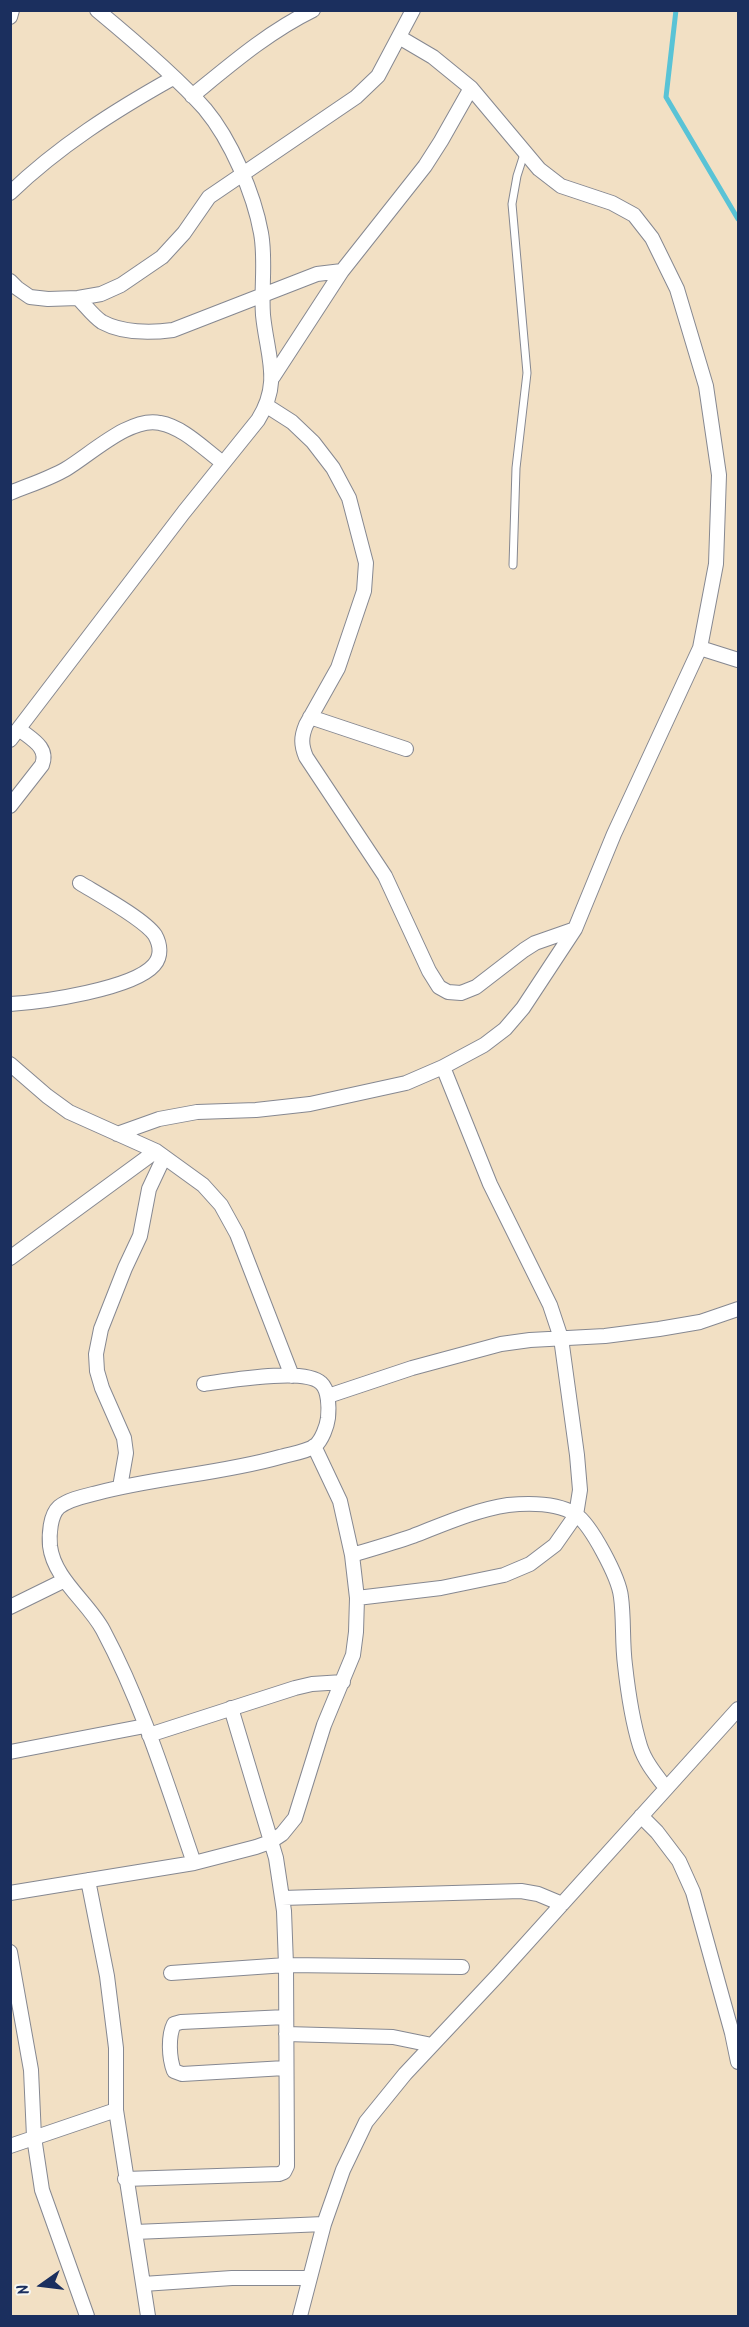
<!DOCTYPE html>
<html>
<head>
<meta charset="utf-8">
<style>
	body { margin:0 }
	#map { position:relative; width:749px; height:2327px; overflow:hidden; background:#f2e0c4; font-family:Kalam,sans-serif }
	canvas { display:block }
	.frame { position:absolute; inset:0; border:12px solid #1b2f5e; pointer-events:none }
	.north { position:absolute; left:12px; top:2255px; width:60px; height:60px; -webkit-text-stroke:4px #f6f6f2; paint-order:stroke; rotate:256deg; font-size:16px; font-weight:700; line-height:24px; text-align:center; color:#1b2f5e }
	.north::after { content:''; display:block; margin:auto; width:21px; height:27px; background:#1b2f5e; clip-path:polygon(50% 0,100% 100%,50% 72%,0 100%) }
</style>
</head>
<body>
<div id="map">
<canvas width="749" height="2327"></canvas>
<div class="frame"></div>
<div class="north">N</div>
</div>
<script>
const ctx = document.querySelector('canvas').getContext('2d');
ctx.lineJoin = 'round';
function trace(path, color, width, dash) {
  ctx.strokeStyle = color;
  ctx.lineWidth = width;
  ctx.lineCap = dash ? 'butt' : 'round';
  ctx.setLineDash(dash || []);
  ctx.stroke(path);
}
const stream = new Path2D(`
	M676 10 666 97 738 219`);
const service = new Path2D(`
	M513 565 516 468 527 373 512 204 517 176 525 151`);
const minor = new Path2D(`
	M10 17 12 10
	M192 96C230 65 268 32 313 10
	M10 193C59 146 114 111 173 78
	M10 281 17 288 30 297 48 299 78 298 101 294 121 285 162 257 184 233 209 197 356 97 378 76 413 10
	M78 298C86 306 93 316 102 322 122 333 151 333 173 330L317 274 342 271
	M273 377 342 271 425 166 441 141 471 88
	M267 406 292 422 313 442 333 468 349 498 366 563 364 591 338 668 306 725C301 737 301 745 306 757L385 876 429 971 439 987 448 992 461 993 476 987 524 950 535 943 575 929
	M10 493C29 485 49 479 66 469 91 454 131 416 160 423 183 427 204 449 223 463
	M700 648 738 660
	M310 717 406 749
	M10 740 184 512 258 420C282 382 267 356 263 315 261 288 266 260 261 233 254 194 231 140 205 109 176 76 132 39 97 10
	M10 806 42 765C49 747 31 739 19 729
	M10 1004C43 1002 133 989 154 965 162 956 160 944 155 935 144 919 98 894 80 883
	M10 1064 47 1096 69 1112 156 1151 203 1185 221 1205 237 1234 292 1376
	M117 1134 159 1119 197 1112 256 1110 310 1104 406 1083 443 1067 484 1045 505 1029 523 1008 575 929 614 834 700 648 716 564 719 475 706 386 677 289 652 238 634 215 612 203 561 186 539 169 471 88 433 57 399 37
	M10 1258 156 1151
	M328 1396 412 1368 501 1344 530 1340 605 1336 659 1329 700 1322 738 1309
	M120 1487 126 1453 124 1438 102 1388 97 1371 96 1354 101 1329 125 1268 140 1236 149 1189 164 1157
	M352 1555C372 1549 393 1543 413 1536 444 1524 475 1510 508 1505 528 1503 557 1503 575 1514 591 1524 619 1578 621 1597 624 1619 622 1642 625 1665 628 1692 632 1720 640 1746 645 1762 656 1775 666 1788
	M357 1598 441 1588 504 1575 530 1564 555 1545 576 1515 580 1490 577 1455 561 1338 550 1305 490 1184 443 1067
	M10 1607 65 1580
	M149 1735 295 1688 312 1684 343 1682
	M10 1752 145 1726
	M641 1816 657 1832 679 1861 693 1892 732 2033 738 2062
	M194 1863C167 1784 142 1703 103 1630 88 1602 54 1579 50 1546 49 1535 50 1515 59 1507 69 1499 85 1496 97 1493 157 1477 220 1474 280 1457 290 1454 306 1452 315 1446 322 1440 327 1426 328 1418 329 1408 329 1390 321 1383 304 1367 227 1381 204 1384
	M88 1880 107 1976 116 2048V2110L148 2316
	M10 1893 194 1863 256 1847 270 1842 282 1834 295 1818 324 1725 353 1655 356 1632 357 1598 352 1555 340 1501 314 1446
	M282 1898 521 1891 538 1894 562 1904
	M10 1952 31 2070 34 2137 42 2190 87 2316
	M171 1973 286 1965 462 1967
	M286 2034 393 2037 432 2045
	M285 2068 182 2074 174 2071C169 2058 168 2036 174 2024L181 2022 286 2017
	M10 2146 116 2110
	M125 2179 279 2174 284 2172 287 2166 286 1965 284 1911 276 1858 231 1708
	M135 2232 324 2224
	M143 2284 232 2278H309
	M300 2316 324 2224 343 2170 366 2122 405 2074 498 1975 738 1709`);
trace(stream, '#59c3d6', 5);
trace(service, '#868891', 9);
trace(minor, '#868891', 16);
trace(service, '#fff', 7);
trace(minor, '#fff', 14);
</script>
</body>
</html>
